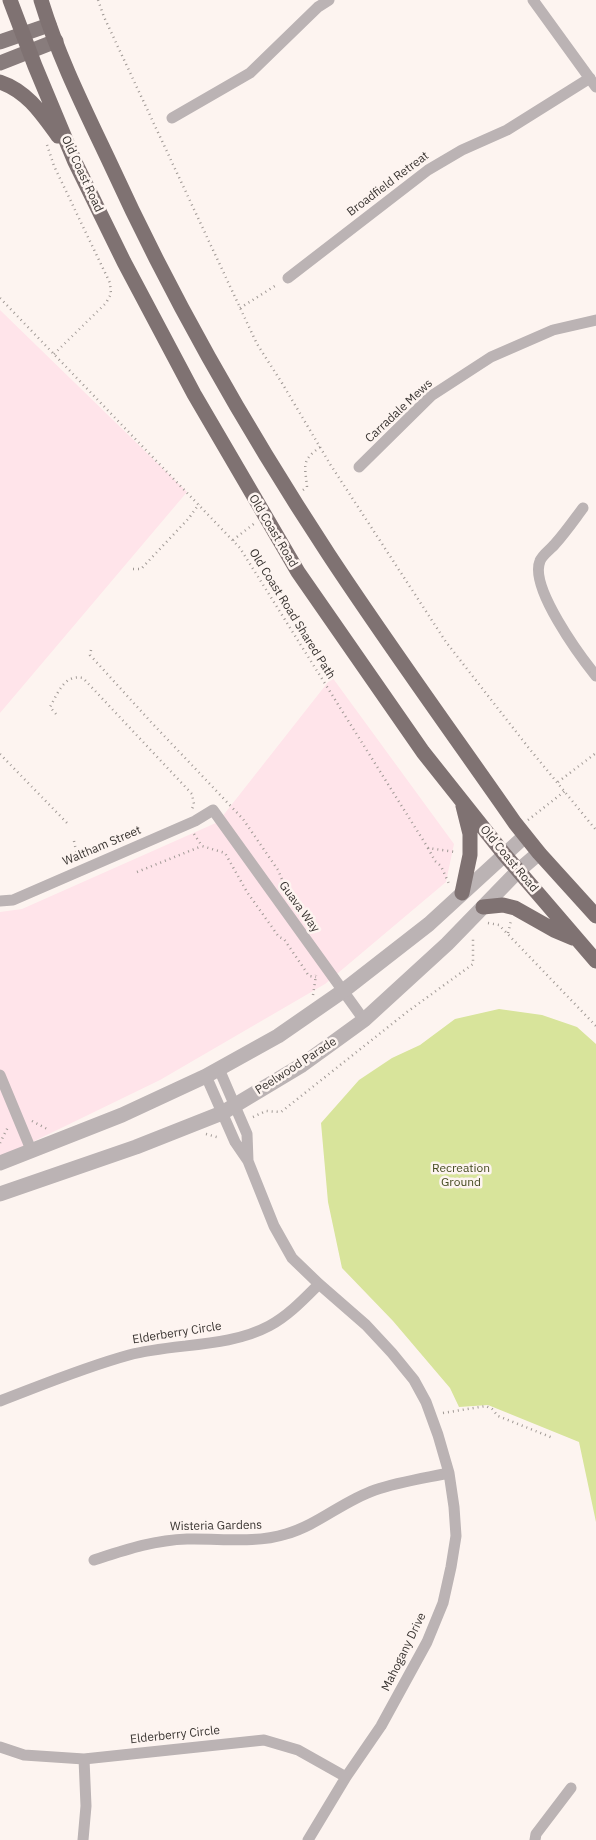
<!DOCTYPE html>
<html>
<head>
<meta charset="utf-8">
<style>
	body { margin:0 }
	canvas { display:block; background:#fdf4f0 }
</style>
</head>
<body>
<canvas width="596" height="1840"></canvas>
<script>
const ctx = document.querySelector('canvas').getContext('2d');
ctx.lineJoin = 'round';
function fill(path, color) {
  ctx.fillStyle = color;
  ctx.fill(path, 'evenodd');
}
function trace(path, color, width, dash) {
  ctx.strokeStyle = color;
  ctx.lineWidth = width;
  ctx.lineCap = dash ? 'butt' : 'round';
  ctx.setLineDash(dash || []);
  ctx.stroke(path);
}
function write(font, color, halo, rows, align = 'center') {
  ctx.font = font + ' "IBM Plex Sans",sans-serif';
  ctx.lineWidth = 5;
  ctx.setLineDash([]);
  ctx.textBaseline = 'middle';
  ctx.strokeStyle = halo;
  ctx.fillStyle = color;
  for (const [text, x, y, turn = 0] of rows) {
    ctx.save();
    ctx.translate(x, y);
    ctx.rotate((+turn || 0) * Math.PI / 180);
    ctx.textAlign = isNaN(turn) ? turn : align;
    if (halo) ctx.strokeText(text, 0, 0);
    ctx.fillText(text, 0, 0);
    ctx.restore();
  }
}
const commercial = new Path2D(`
	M0 310 187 492 0 713Z
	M332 677 454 844 446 882 325 984 160 1080 18 1149 0 1156V912L22 909 218 822Z`);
const green = new Path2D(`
	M499 1009 542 1015 577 1027 596 1044V1522L579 1442 488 1405 459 1407 450 1388 393 1321 342 1268 328 1202 321 1123 359 1080 392 1058 420 1045 455 1019Z`);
const path = new Path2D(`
	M98 0 104 17 257 344 282 383 330 464 446 642 528 747 596 830
	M47 145 54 166 110 283 111 294 106 303 54 354
	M0 298 240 548 428 848 455 852
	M240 308 278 284
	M303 490 307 487C305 465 301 461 320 447
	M233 540 255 523
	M133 569H141L189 518 199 504
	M91 650 90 655 151 722 243 819 278 870 286 889
	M56 714 50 707C58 693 64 674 83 678L192 794 194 804 192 809
	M0 754 69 825
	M558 782 596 753
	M528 820 565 791
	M194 834 202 846 225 853 247 892 279 937 284 939 309 976 316 977
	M74 841 78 860
	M428 848 435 861 441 866 449 884
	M137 872 202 846
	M488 923 499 925 596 1026
	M508 933 511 921
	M313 995 316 975
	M253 1117 266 1111 281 1112 407 1012 473 964V937
	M32 1121 49 1130
	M206 1134 220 1138
	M0 1143 8 1127
	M443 1413 486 1406 492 1409 498 1416 553 1438`);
const minor = new Path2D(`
	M533 0 596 87
	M172 118 250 73 318 7 329 0
	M288 278 428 170 462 150 507 130 590 78
	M359 467 431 396 491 357 553 330 596 320
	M583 508C574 520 565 533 555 544 551 549 542 555 540 561 529 587 580 656 596 676
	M0 901 13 900 195 821 213 810 364 1020
	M219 1069 247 1134 248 1161
	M0 1075 32 1152
	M206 1076 235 1142 248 1161 274 1226 292 1258 319 1284 366 1325 392 1353 414 1380 426 1402 438 1435 449 1473 454 1507 456 1536 451 1567 443 1603 427 1642 381 1726 346 1777 308 1840
	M0 1401C42 1385 85 1367 129 1355 174 1343 228 1348 269 1326 288 1316 304 1299 319 1284
	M94 1560C125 1550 154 1540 187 1539 220 1538 254 1544 286 1534 318 1525 343 1501 375 1490 398 1482 425 1478 449 1473
	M0 1747 24 1755 84 1759 264 1740 298 1750 346 1777
	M83 1840 86 1806 84 1759
	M535 1840 536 1834 571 1788`);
const tertiary = new Path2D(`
	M0 1163 122 1115 206 1076 278 1036 343 991 429 924 525 836
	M0 1194 136 1147 222 1113 302 1065 364 1020 447 944 518 871 539 853`);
const primary = new Path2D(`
	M0 42 49 25
	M0 63 56 41`);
const trunk = new Path2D(`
	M10 0 35 66 75 162 124 262 194 394 298 572 423 752 504 854 596 961
	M41 0C58 56 85 110 110 163 172 299 247 430 329 555 389 646 453 734 515 823L539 853 596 916
	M0 82C27 91 42 114 58 136
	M462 893 470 855V834L463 806
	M483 907 503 905 515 908 554 930 573 938`);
const streetNames = [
	["Old Coast Road",82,174,65],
	["Broadfield Retreat",388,184,-37],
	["Carradale Mews",399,411,-43],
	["Old Coast Road",273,531,59],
	["Old Coast Road Shared Path",292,614,58],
	["Waltham Street",102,846,-23],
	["Old Coast Road",509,859,50],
	["Guava Way",299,907,54],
	["Peelwood Parade",296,1066,-33],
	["Elderberry Circle",177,1333,-9],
	["Wisteria Gardens",216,1526,-1],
	["Mahogany Drive",404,1652,-64],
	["Elderberry Circle",175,1735,-6]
];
const parkNames = [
	["Recreation",461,1169],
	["Ground",461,1183]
];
fill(commercial, '#ffe4ea');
fill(green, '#d8e49b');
trace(path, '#a09995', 2.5, [1, 4]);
trace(minor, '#bbb3b4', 11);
trace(tertiary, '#bbb3b4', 15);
trace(primary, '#887c7c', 15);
trace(trunk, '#7f7272', 15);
write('12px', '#393431', '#fdf4f0', streetNames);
write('12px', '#464c22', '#fdf4f0', parkNames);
</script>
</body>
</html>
